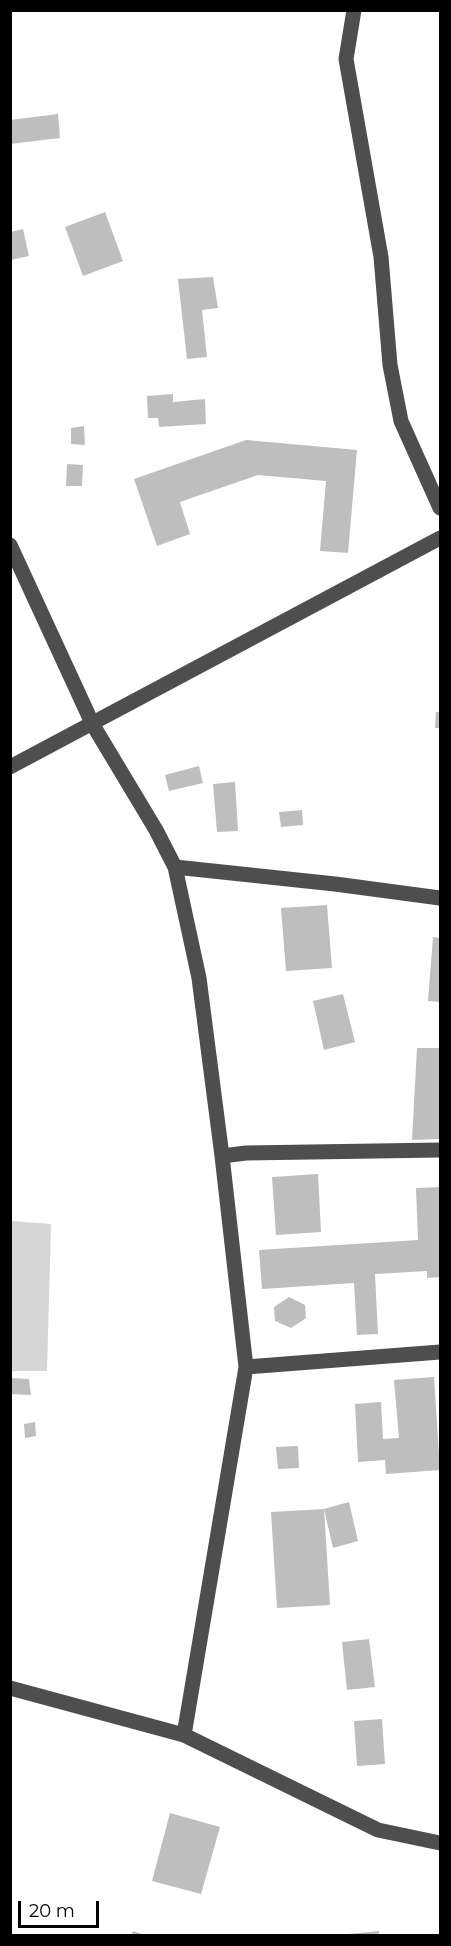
<!DOCTYPE html>
<html>
<head>
<meta charset="utf-8">
<style>
	body { margin:0 }
	#map { position:relative; width:451px; height:1946px; overflow:hidden; background:#fff; font-family:Montserrat,sans-serif }
	canvas { display:block }
	.frame { position:absolute; inset:0; border:12px solid #000; pointer-events:none }
	.scale { position:absolute; left:18px; top:1901px; width:81px; height:27px; box-sizing:border-box; border:3px solid #000; border-top:0; padding-left:8px; font-size:18px; line-height:21px; white-space:nowrap; color:#000; -webkit-text-stroke:4px #fff; paint-order:stroke }
</style>
</head>
<body>
<div id="map">
<canvas width="451" height="1946"></canvas>
<div class="frame"></div>
<div class="scale">20 m</div>
</div>
<script>
const ctx = document.querySelector('canvas').getContext('2d');
ctx.lineJoin = 'round';
function fill(path, color) {
  ctx.fillStyle = color;
  ctx.fill(path, 'evenodd');
}
function trace(path, color, width, dash) {
  ctx.strokeStyle = color;
  ctx.lineWidth = width;
  ctx.lineCap = dash ? 'butt' : 'round';
  ctx.setLineDash(dash || []);
  ctx.stroke(path);
}
const green = new Path2D(`
	M11 1221 51 1224 47 1371H11Z`);
const building = new Path2D(`
	M58 114 60 138 10 144V120Z
	M105 212 123 261 83 276 65 227Z
	M23 229 29 256 10 260V232Z
	M213 277 218 308 202 310 207 357 187 359 178 279Z
	M173 394V402L205 399 206 424 159 427 158 418H148L147 396Z
	M84 426 85 445 71 444V428Z
	M246 440 357 450 348 553 320 551 326 481 258 475 180 502 190 534 157 546 134 479Z
	M67 464 83 465 82 486H66Z
	M436 712H440V728H435Z
	M199 766 203 783 169 791 165 775Z
	M235 782 238 831 217 832 213 784Z
	M302 810 303 825 281 827 279 812Z
	M327 905 332 968 286 971 281 908Z
	M433 937 440 938V1002L428 1001Z
	M343 994 355 1042 324 1050 313 1001Z
	M417 1048H440V1139L412 1140Z
	M318 1174 321 1232 276 1235 272 1177Z
	M440 1187V1277L427 1278V1271L375 1274 378 1334 357 1335 354 1283 262 1289 259 1250 418 1240 416 1188Z
	M289 1297 305 1305 306 1318 291 1328 275 1321 274 1307Z
	M434 1377 440 1470 386 1474 385 1460 358 1462 355 1404 381 1402 383 1439 399 1438 394 1380Z
	M10 1378 29 1379 31 1395 10 1394Z
	M35 1422 36 1436 25 1438 24 1424Z
	M298 1446 299 1468 278 1469 276 1447Z
	M349 1502 358 1541 333 1548 324 1509Z
	M324 1509 330 1605 277 1608 271 1512Z
	M369 1639 375 1687 347 1690 342 1642Z
	M382 1719 385 1764 357 1766 354 1721Z
	M170 1813 220 1827 201 1894 152 1881Z
	M133 1931 145 1935V1936H131Z
	M379 1931V1936H348V1934Z`);
const minor = new Path2D(`
	M354 10 346 59 381 257 390 365 401 421 440 508
	M10 545 93 725 156 830 175 867 199 978 222 1156 246 1367 184 1735
	M10 767 440 538
	M175 867 335 884 440 898
	M222 1156 246 1153 440 1150
	M246 1367 440 1352
	M10 1688 184 1735 378 1830 440 1843`);
fill(green, '#d5d5d5');
fill(building, '#bebebe');
trace(minor, '#4e4e4e', 15);
</script>
</body>
</html>
